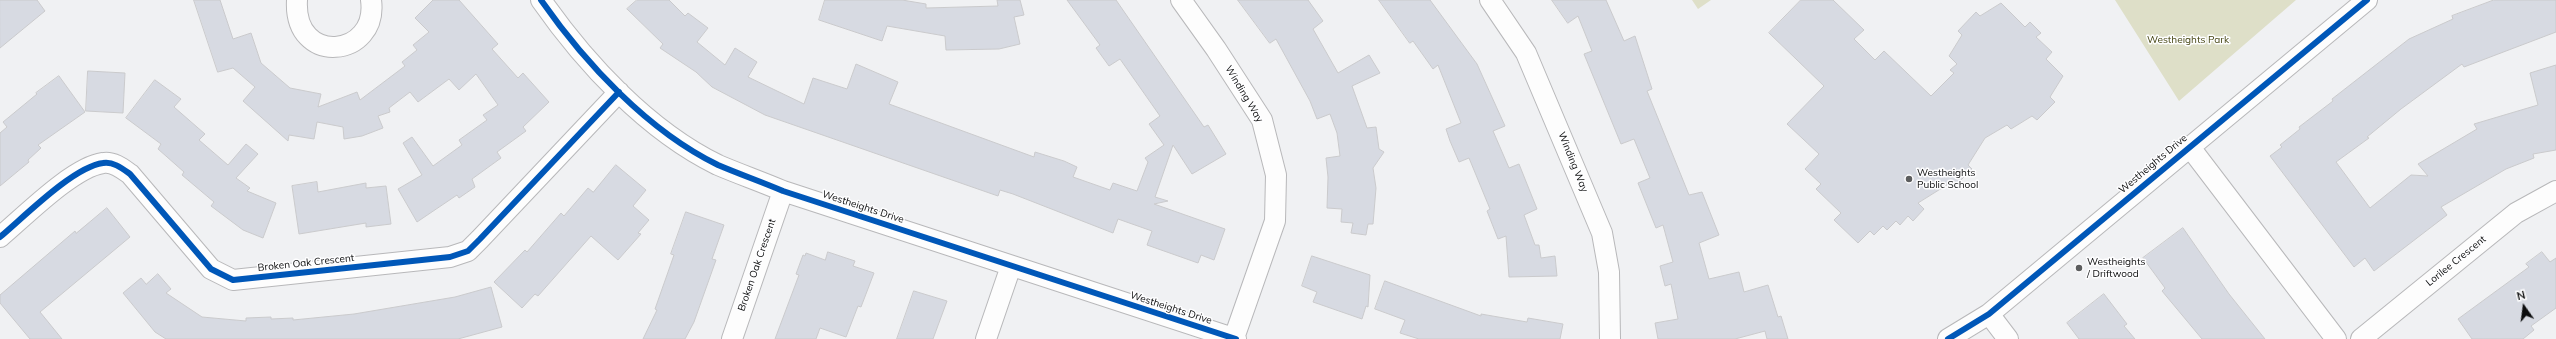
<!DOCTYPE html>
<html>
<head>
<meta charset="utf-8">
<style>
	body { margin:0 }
	#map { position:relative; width:2556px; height:339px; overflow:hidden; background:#f0f1f3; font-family:Mulish,sans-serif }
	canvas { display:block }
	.north { position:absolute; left:2504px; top:287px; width:40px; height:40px; -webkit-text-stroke:3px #fefeff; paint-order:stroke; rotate:346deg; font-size:11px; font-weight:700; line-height:16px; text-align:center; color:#0c0d0e }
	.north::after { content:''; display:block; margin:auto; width:14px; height:18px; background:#0c0d0e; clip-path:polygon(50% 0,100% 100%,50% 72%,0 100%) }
</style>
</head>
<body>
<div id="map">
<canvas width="2556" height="339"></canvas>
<div class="north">N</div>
</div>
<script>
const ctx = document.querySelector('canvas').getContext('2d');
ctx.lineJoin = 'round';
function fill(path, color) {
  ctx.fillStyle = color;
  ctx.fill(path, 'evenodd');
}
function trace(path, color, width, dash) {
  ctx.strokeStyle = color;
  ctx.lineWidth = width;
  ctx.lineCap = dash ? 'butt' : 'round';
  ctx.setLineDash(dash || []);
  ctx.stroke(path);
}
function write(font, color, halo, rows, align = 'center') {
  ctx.font = font + ' Mulish,sans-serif';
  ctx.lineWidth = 3;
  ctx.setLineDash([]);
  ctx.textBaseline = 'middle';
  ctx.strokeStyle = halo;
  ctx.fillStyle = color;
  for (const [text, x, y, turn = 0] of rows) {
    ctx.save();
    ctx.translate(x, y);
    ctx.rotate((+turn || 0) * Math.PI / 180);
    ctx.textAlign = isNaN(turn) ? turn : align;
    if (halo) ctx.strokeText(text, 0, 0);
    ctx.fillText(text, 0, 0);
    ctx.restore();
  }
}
const green = new Path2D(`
	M1692 0H1711L1698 9Z
	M2115 0H2296L2179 101Z`);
const building = new Path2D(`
	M0 0H37L45 11 0 48Z
	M194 0H220L233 39 251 33 261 63 290 88 321 94 318 107 357 92 360 100 405 66 402 62 417 50 413 45 429 32 415 18 433 0H459L498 44 492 49 518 78 523 73 549 102 523 127 526 131 497 152 501 158 472 179 475 187 459 198 457 195 417 222 398 189 422 175 403 143 412 137 433 166 462 145 459 140 487 120 483 115 498 105 476 74 459 90 449 79 418 102 410 92 389 108 390 112 378 116 383 128 362 136 344 139 343 127 317 122 314 139 289 135 288 141 243 101 255 87 233 68 218 72Z
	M637 0H669L685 16 688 13 708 28 697 42 725 65 735 48 757 62 748 77 804 104 813 78 847 89 856 64 898 82 889 104 1034 157 1035 152 1064 161 1077 167 1073 177 1110 190 1113 183 1137 191 1148 162 1145 158 1164 145 1149 124 1160 116 1120 59 1109 66 1096 48 1100 45 1067 0H1116L1204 127 1208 125 1226 154 1192 174 1173 145 1155 197 1168 201 1154 204 1225 229 1214 260 1201 255 1198 263 1147 245 1152 231 1118 219 1113 233 1013 194 1000 190 998 196 765 115 712 87 696 72 660 48 663 44 627 9Z
	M825 0H902L926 4V8L998 6 997 0H1020L1024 15 1014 17 1020 44 999 49 946 50 945 36 887 26 882 41 819 20Z
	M1238 0H1308L1323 21 1313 29 1338 73 1369 55 1380 73 1352 86 1367 128 1376 127 1379 149 1384 152 1373 168 1376 188 1373 224H1368L1366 235 1351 233 1353 223 1341 222 1342 209 1327 208 1328 177 1326 158 1340 156 1337 133 1330 114 1317 119 1310 101 1276 39 1270 43Z
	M1379 0H1430L1477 64 1505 126 1493 131 1509 168 1519 164 1537 209 1524 215 1535 245H1539L1541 258 1555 256 1557 276 1509 277 1506 236 1498 239 1487 211 1490 209 1469 158 1459 162 1450 141 1446 129 1461 123 1438 65 1433 69 1413 41 1410 43Z
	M1552 0H1606L1624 41 1635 36 1652 89 1647 91 1689 195 1702 192 1719 235 1699 243 1709 279 1739 272 1744 292 1768 285 1778 317 1781 316 1788 339H1767L1765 331 1735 339H1658L1655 323 1678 319 1671 284 1665 286 1660 266 1673 262 1663 225 1656 228 1638 183 1650 178 1634 139 1621 144 1584 54 1592 51 1578 16 1568 23Z
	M1801 0H1833L1864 30 1854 39 1875 60 1884 51 1931 96 1954 73 1950 70 1957 64 1949 56 1962 35 1958 31 1976 12 1980 16 2001 3 2025 27 2030 22 2041 33 2036 37 2052 52 2046 59 2063 76 2050 97 2055 102 2037 120 2032 116 2011 129 2007 125 1985 138 1968 165 1972 169 1954 187 1950 183 1918 203 1924 209 1913 221 1908 216 1900 225 1896 221 1887 230 1883 226 1874 235 1870 231 1858 243 1834 220 1841 213 1816 189 1821 184 1805 169 1819 154 1787 124 1824 86 1769 33Z
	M2494 0H2556V32L2464 67 2462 64 2401 109 2367 137 2369 138 2336 162 2370 208 2411 175 2428 176 2418 164 2477 129 2474 124 2538 105 2530 73 2556 65V150L2533 154 2534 158 2506 169 2441 207 2447 215 2374 271 2365 258 2354 267 2270 156 2282 147 2280 145 2300 129 2299 127 2333 101 2332 99 2409 39 2453 19 2452 16Z
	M88 71 125 73 123 113 86 111Z
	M59 76 85 112 38 145 41 148 28 160 29 162 0 186V133L7 127 3 122 37 94 36 93Z
	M155 80 181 99 174 107 205 134 199 140 228 165 246 144 258 154 236 178 250 188 247 191 276 203 263 238 243 230 211 206 214 202 182 175 184 172 158 149 161 144 126 118Z
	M616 165 646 190 633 206 649 220 638 233 641 234 618 260 591 236 538 296 535 294 522 308 494 282 525 250 527 252 561 213 564 216 588 188 593 192Z
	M317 182 318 192 366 183V188L386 186 391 224 366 227V223L299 234 292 186Z
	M107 208 130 237 40 312 62 339H30L0 303V295L75 231 76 233Z
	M686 212 724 225 712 259 716 260 694 322 685 339H643L657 310 655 309 674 255 671 254Z
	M2183 228 2229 294 2265 339H2202L2162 291 2165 288 2143 258Z
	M828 252 855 261 853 266 874 273 861 307 858 306 846 337 820 328 816 339H775L799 275 796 274 803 255 805 256 806 253 825 260Z
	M2542 252 2550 262 2556 258V308L2531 326 2534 330 2523 339H2472L2458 319 2529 267 2526 264Z
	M1312 256 1370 275 1368 307 1366 306 1362 319 1313 302 1317 292 1302 286Z
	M158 274 171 289 166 293 202 317 246 321V318L271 317V319L293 318V320L354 314 455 297 491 287 502 327 458 339H166L155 332 123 293 141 278 146 284Z
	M1385 281 1481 316V314L1527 322 1528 318 1563 324 1560 339H1419L1400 333 1405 320 1375 309Z
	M914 291 947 301 933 339H897Z
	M2104 294 2127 324 2124 326 2135 339H2079L2067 323Z`);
const minor = new Path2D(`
	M297 0C293 67 379 58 371 0
	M541 0C585 63 648 131 718 165 739 174 762 182 783 191L1236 339
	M1181 0 1216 49 1262 120 1276 175 1275 221 1234 338
	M1490 0 1526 53 1602 233 1609 272 1610 339
	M2189 146 2336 339
	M0 237C24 217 73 167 103 163 113 161 123 169 130 174L211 269 233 280 450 257 468 251 480 239 619 92
	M1989 314 2008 339
	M732 339 783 191
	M986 339 1011 266
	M1948 339 1989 314 2367 0
	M2361 339 2516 213 2556 191`);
const cycleway = new Path2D(`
	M541 0C585 63 648 131 718 165 739 174 762 182 783 191L1236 339
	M0 237C24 217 73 167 103 163 113 161 123 169 130 174L211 269 233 280 450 257 468 251 480 239 619 92
	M1948 339 1989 314 2367 0`);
const markers = [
	[1909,179,4,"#5c5d5e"],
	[2079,268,4,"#5c5d5e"]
];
const parkNames = [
	["Westheights Park",2188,40]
];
const streetNames = [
	["Winding Way",1244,94,59],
	["Winding Way",1573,162,68],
	["Westheights Drive",2153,164,-40],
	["Westheights Drive",863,207,18],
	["Lorilee Crescent",2456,261,-39],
	["Broken Oak Crescent",306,263,-6],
	["Broken Oak Crescent",757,265,-71],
	["Westheights Drive",1171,308,18]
];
const poiNames = [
	["Westheights",1917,173],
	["Public School",1917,185],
	["Westheights",2087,262],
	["/ Driftwood",2087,274]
];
fill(green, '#dedfc8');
fill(building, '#d7dae2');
trace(building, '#cacacc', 1);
trace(minor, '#b8b8ba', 22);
trace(minor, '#fdfdfd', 20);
trace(cycleway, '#0057b8', 6);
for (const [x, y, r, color] of markers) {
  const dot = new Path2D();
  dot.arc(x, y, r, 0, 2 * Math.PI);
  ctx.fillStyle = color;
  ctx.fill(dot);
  trace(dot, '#fefeff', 1.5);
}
write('10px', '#434310', '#fefeff', parkNames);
write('10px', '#0c0d0e', '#fefeff', streetNames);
write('10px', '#0c0d0e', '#fefeff', poiNames, 'left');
</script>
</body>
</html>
